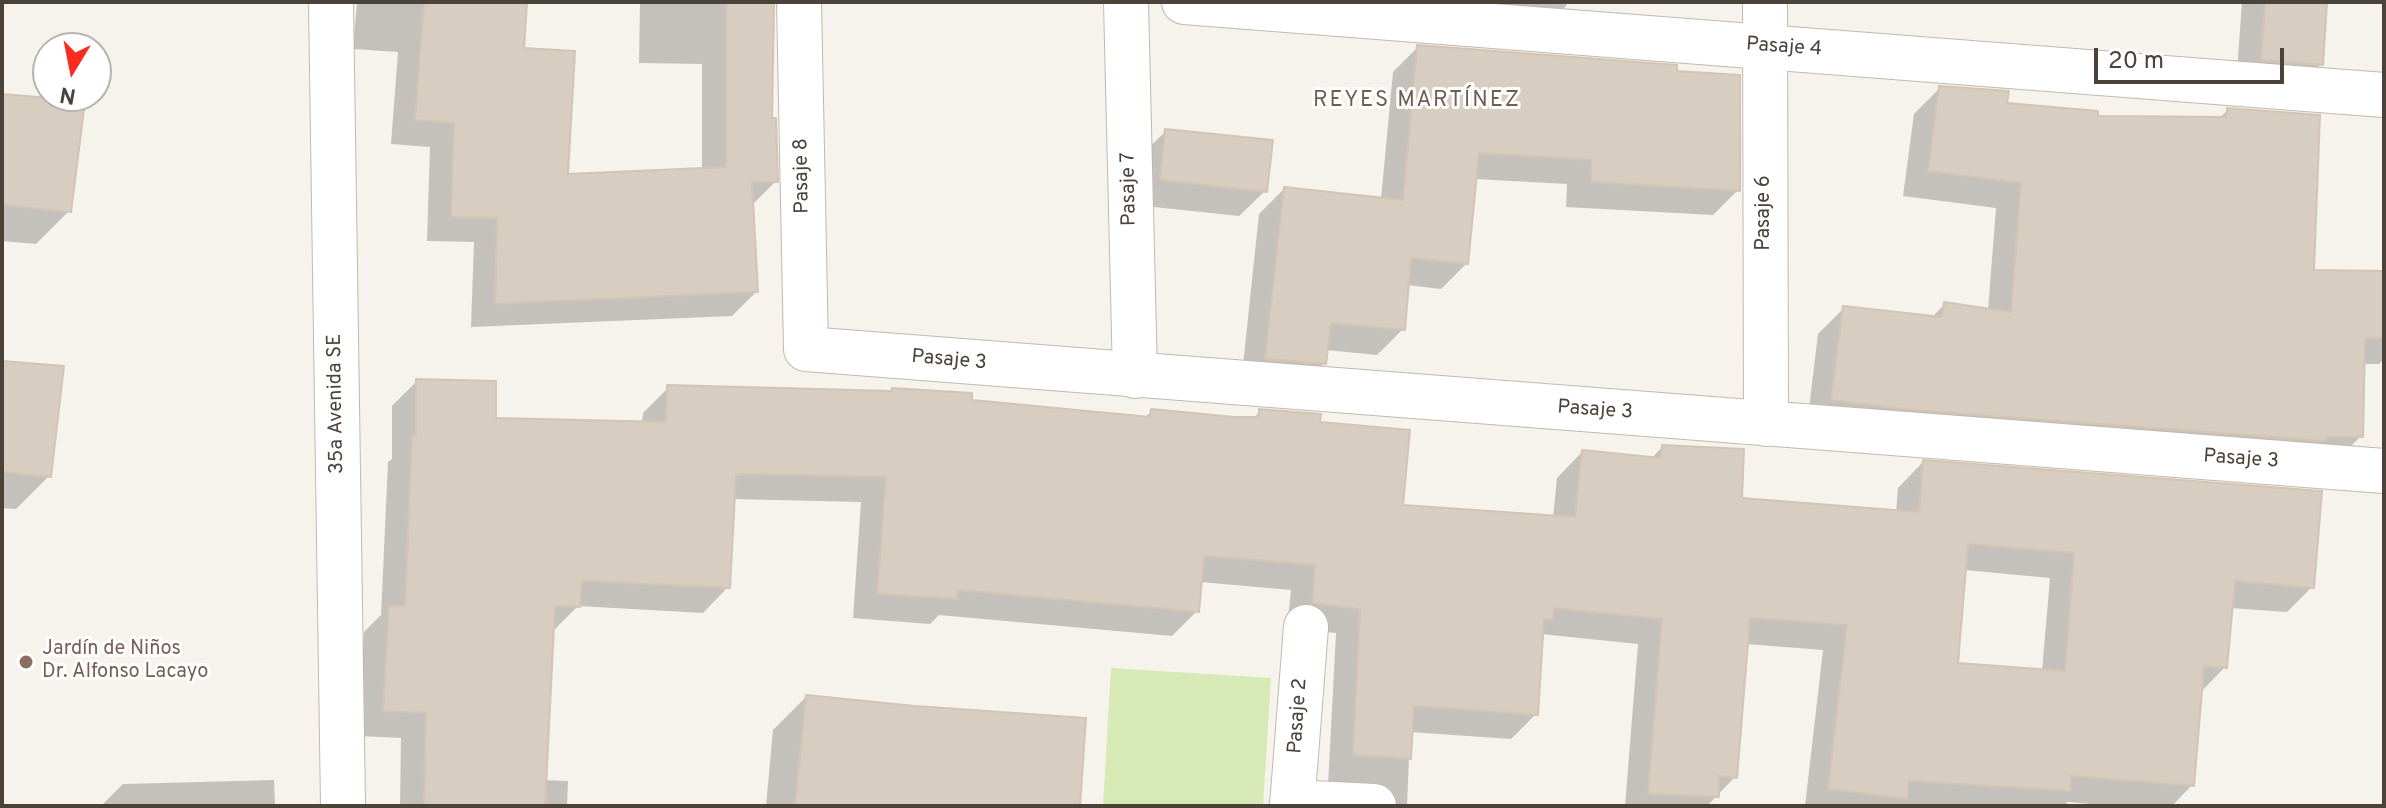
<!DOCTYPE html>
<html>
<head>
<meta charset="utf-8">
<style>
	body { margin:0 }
	#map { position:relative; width:2386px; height:808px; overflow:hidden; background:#f6f2ec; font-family:Overpass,sans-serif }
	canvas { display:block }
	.frame { position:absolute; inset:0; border:4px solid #4b4239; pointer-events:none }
	.north { position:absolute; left:32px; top:32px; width:80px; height:80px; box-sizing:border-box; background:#fff; border:2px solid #b7b3b0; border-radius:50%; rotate:190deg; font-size:22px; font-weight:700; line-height:32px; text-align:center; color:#4b4239 }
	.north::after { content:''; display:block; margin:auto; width:28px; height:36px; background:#fc2b1d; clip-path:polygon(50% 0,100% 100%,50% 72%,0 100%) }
	.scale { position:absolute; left:2094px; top:48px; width:190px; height:36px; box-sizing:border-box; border:4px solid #4b4239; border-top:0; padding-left:10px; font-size:24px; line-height:28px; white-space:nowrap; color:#4b4239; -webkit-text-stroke:6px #fff; paint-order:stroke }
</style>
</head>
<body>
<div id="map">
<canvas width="2386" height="808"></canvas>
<div class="frame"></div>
<div class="north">N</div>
<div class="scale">20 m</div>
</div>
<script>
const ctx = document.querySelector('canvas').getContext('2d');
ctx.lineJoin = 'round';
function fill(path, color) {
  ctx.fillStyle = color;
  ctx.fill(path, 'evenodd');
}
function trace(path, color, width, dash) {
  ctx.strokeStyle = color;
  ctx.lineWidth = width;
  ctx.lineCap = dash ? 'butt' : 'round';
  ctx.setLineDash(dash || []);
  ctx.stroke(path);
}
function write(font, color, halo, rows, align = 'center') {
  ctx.font = font + ' Overpass,sans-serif';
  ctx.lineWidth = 6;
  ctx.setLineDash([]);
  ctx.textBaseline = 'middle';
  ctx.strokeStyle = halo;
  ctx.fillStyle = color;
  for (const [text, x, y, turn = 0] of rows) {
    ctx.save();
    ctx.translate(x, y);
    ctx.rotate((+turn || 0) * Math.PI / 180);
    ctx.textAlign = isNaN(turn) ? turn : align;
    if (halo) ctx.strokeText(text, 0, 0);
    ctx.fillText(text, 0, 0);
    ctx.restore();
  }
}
const green = new Path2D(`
	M1111 668 1271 678 1263 806H1103Z`);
const shadow = new Path2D(`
	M357 2H525L522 49 566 176 702 170V64L639 63 640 2H772L770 120 776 181 752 205 756 292 732 316 471 327 474 242 427 241 430 147 391 144 398 52 353 49Z
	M1319 2H1567L1566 6 1542 30Z
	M2242 2H2325L2321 64 2295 90 2236 86Z
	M1418 47 1738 190 1713 215 1566 207 1567 184 1475 179 1466 264 1441 289 1407 285 1403 329 1377 355 1326 350 1324 363 1299 388 1241 384 1259 214 1284 189 1381 199 1393 72Z
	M1940 88 2005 105 2096 118 2218 119 2228 110 2312 272 2384 273V359L2379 364H2362L2361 436 2335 462 1807 425 1818 334 1844 308 1931 318 1945 304 1988 310 1996 208 1903 196 1914 114Z
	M2 96 69 211 36 244 2 241Z
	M1166 131 1265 191 1239 216 1135 205 1140 156Z
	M2 363 49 476 16 509 2 508Z
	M417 381 494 420 642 424 643 413 668 388 889 393 893 390 969 402 1144 418 1152 411 1253 419 1260 411 1318 424 1401 507 1553 518 1557 478 1582 452 1651 459 1662 447 1740 500 1896 512 1898 488 1923 462 2312 587 2287 612 2230 608 2225 667 2200 693 2192 785 2172 806H2113L2067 802V806H1805L1823 650 1746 644 1735 777 1707 806H1625L1638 644 1541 634 1536 714 1511 739 1410 732 1407 806H1351L1327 804 1336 633 1287 628 1291 590 1200 582 1197 611 1172 636 939 615 930 624 853 618 861 502 732 499 728 587 703 613 578 606 553 631 544 780 568 781 567 806H400L401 738 359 736 364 632 381 615 388 462 392 459V406ZM1964 570 2050 578 2042 671 1956 664Z
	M806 697 1078 806H766L773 730Z
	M274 780 275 806H101L123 784Z`);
const building = new Path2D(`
	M424 2H527L524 48 575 51 568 174 726 167V2H774L772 118H776L778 182H752L758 292 495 304 497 218 451 217 454 123 415 120Z
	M2265 2H2327L2323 65 2261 60Z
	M1417 45 1677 65V71L1740 75V191L1591 182V160L1479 153 1468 264 1411 258 1405 330 1331 323 1326 364 1265 359 1284 187 1403 200Z
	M1939 86 2009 91 2007 103 2098 111V116L2227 117V108L2320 115 2314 270 2384 271V338H2365L2363 437H2326V441L1913 410 1831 400 1843 306 1942 317 1944 302 2011 312 2021 183 1928 171Z
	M2 94 85 101 71 212 2 205Z
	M1165 129 1273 140 1267 192 1160 180Z
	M2 361 64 366 51 477 2 472Z
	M416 379 496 381V418L666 422 667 385 892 391V388L972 393V400L1150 417 1151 409 1234 417H1259V409L1321 414 1320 422 1410 430 1403 505 1575 517 1582 450 1661 458 1662 445 1744 449 1742 498 1919 512 1923 460 2322 491 2314 588 2235 581 2227 668 2204 666 2194 786 2071 776 2070 791 1909 781 1907 799 1828 789 1847 625 1750 618 1737 778 1719 776V797L1648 794 1662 619 1554 608 1553 620 1544 619 1538 715 1414 706 1411 759 1353 755 1360 609 1312 603 1315 565 1204 556 1199 612 958 590 957 599 877 594 886 477 736 474 730 588 582 581 580 607 555 606 545 806H424L426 713 383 711 389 605 405 606 412 435H416ZM1968 544 2074 553 2065 671 1958 663Z
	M806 695 915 706 1086 718 1080 806H795Z`);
const minor = new Path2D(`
	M331 2 343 806
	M799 2 806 349 2384 471
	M1126 2 1135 376
	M1184 2 2384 95
	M1765 2 1766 424
	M1292 802 1374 806
	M1292 806 1306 627`);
const markers = [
	[26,662,8,"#8d6e63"]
];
const streetNames = [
	["Pasaje 4",1784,48,4],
	["Pasaje 8",803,176,-91],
	["Pasaje 7",1130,189,-91],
	["Pasaje 6",1765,213,-90],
	["Pasaje 3",949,361,5],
	["35a Avenida SE",337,404,-91],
	["Pasaje 3",1595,411,4],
	["Pasaje 3",2241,460,4],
	["Pasaje 2",1299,716,-86]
];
const educationNames = [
	["Jardín de Niños",42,650],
	["Dr. Alfonso Lacayo",42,673]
];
const neighbourhoodNames = [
	["REYES MARTÍNEZ",1417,102]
];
fill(green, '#d7eab5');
fill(shadow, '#0003');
fill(building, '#d8cdc1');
trace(building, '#d3c4b4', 2);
trace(minor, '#c2b9ae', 46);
trace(minor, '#fff', 44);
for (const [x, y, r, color] of markers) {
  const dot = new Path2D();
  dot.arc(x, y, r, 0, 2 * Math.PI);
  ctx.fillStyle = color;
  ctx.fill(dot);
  trace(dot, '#fff', 3);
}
write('20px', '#4b4239', '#fff', streetNames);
write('20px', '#785e54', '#fff', educationNames, 'left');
ctx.letterSpacing = '2px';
write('22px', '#6e5f50', '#fff', neighbourhoodNames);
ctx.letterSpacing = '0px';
</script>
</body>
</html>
